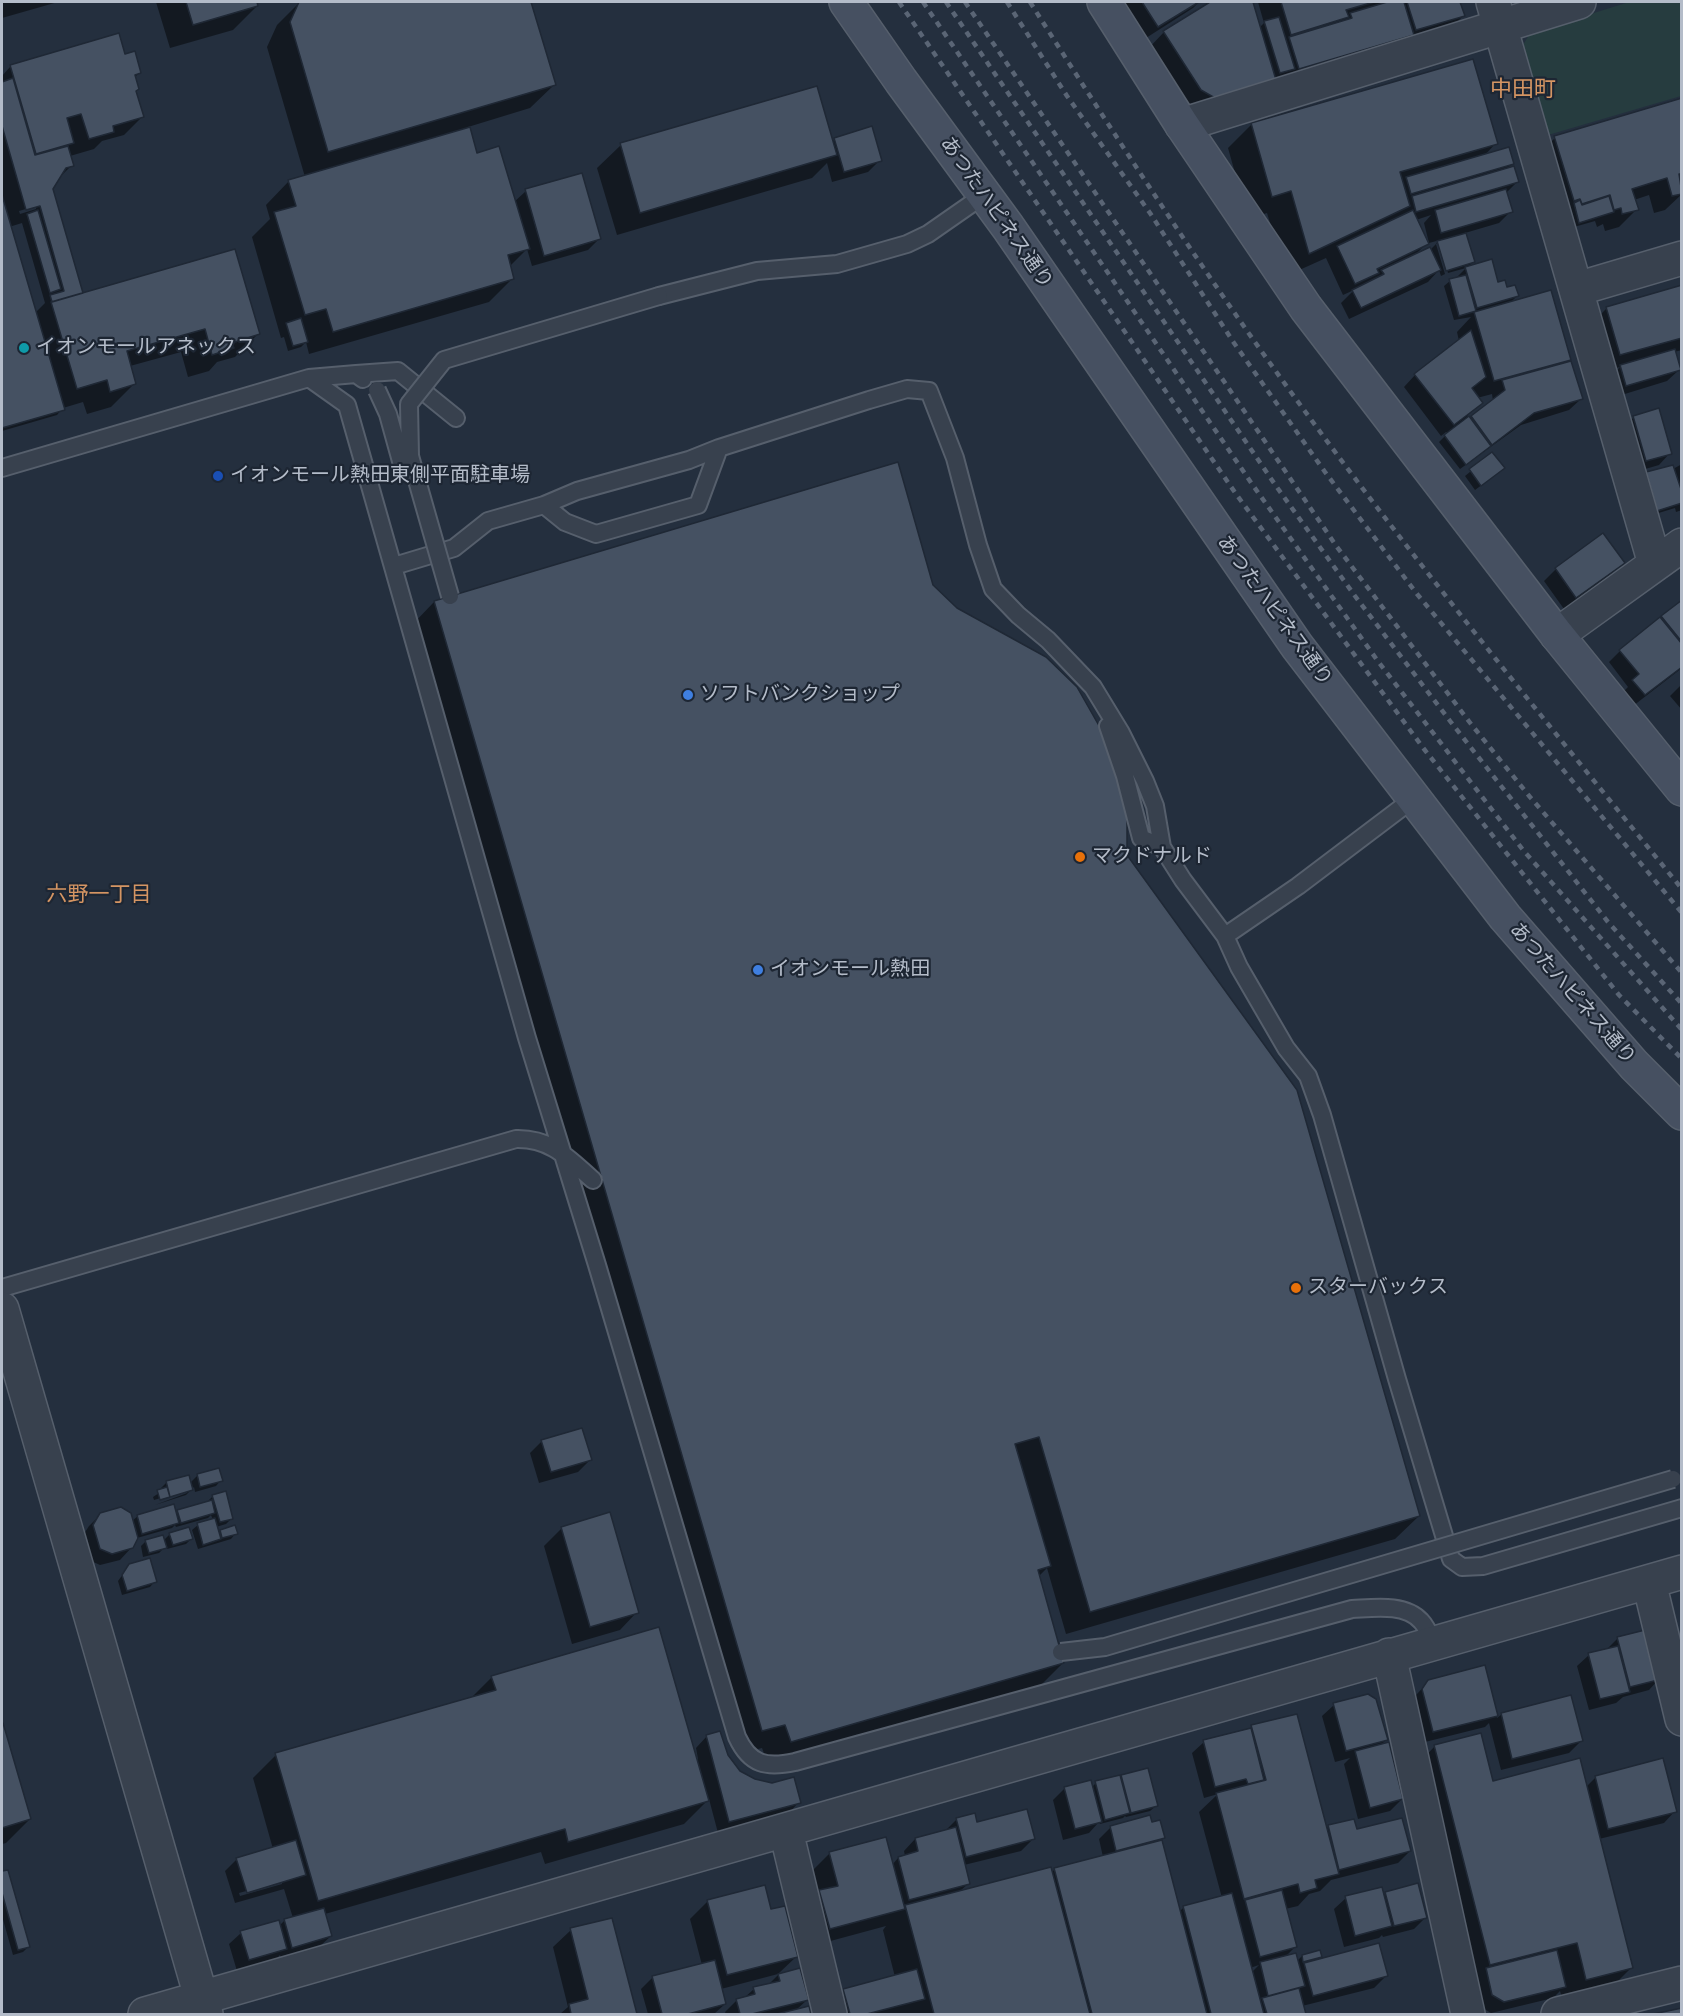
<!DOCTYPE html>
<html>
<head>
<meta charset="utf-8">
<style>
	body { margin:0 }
	#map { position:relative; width:1683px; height:2016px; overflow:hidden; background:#242f3e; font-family:"DM Sans",sans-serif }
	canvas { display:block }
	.frame { position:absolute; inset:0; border:3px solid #b4bcc9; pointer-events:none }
</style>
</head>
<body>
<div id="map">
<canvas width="1683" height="2016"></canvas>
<div class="frame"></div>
</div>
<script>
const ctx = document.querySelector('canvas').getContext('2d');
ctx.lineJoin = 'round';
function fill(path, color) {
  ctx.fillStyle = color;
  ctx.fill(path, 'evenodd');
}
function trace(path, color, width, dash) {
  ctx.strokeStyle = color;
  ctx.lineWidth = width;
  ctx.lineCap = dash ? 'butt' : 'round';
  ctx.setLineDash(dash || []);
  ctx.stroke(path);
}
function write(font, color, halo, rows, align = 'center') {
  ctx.font = font + ' "DM Sans","Noto Sans JP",sans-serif';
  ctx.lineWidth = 4.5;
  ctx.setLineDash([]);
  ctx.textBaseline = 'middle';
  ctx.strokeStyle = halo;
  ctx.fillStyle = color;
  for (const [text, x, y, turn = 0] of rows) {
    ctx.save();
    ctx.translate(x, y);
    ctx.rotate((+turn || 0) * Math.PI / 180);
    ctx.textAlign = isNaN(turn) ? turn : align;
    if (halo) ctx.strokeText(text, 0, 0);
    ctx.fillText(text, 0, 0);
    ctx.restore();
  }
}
const green = new Path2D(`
	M1629 2H1681V96L1548 135 1522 47 1530 33Z`);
const shadow = new Path2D(`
	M2 2H58L2 18Z
	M156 2H255L257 6 233 30 170 48Z
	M300 2H530L554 85 530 108 468 127 476 155 514 202 526 191 600 238 588 250 532 266 527 249 509 267 513 278 489 302 309 354 306 342 301 347 288 351 284 337 281 338 252 237 270 219 266 205 289 181 305 177 267 47 277 25Z
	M1123 2H1199L1193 8 1146 38Z
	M1208 2H1251L1259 28 1264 23 1258 2H1458L1463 16 1451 28 1287 80 1286 75 1274 78 1196 115 1147 50 1164 32 1200 10Z
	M118 35 124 56 139 73 134 78V92L142 117 124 135 102 141 94 149 70 156 72 165 56 181 51 189 78 296 258 334 235 357 217 362 209 371 188 377 181 352 130 366 135 383 111 407 87 414 83 402 63 408 57 415 2 431V76L10 67ZM36 206V209L20 214 19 211ZM22 223 45 303 35 313 9 227Z
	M1472 61 1496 143 1484 156 1512 164 1505 171 1517 182 1506 193 1511 211 1499 223 1465 233 1473 262 1467 268 1517 296 1509 304 1569 359 1564 364 1581 399 1569 410 1521 425 1460 469 1439 442 1448 433 1446 432 1441 436 1404 387 1415 375 1459 341 1457 332 1471 317 1454 320 1444 286 1450 281 1455 279 1466 268 1448 273 1439 244H1436L1440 240 1429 243 1424 223 1431 215 1416 220 1427 243 1416 254 1430 250 1436 244 1445 274 1441 276 1439 270 1428 282 1349 319 1341 303 1354 290 1343 295 1326 258 1286 276 1267 213 1248 219 1228 148 1251 125ZM1492 394 1493 401 1470 420 1467 416 1481 403 1477 398Z
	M1682 100V194L1665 210 1654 213 1649 195 1634 200 1637 209 1619 227 1605 231 1603 224 1597 227 1595 221 1574 227 1537 155 1555 138Z
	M835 139 880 160 868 172 832 182 827 163 812 178 617 235 597 168 621 145 832 142Z
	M1682 287V350L1674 352 1679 370 1667 381 1615 397 1609 378 1620 367 1602 372 1589 326 1607 308Z
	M1634 417 1670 453 1659 465 1635 472 1622 429Z
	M1492 454 1498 473 1475 490 1465 476Z
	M897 464 932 586 1419 1516 1395 1539 1066 1634 1047 1568 1038 1577 1063 1663 1039 1687 768 1764 762 1748 739 1754 411 626 434 602Z
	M1682 464V510L1676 512 1675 508 1652 515 1642 479 1647 474 1673 469Z
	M1603 535 1623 563 1611 574 1564 609 1544 581 1556 569Z
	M1682 602V668L1633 706 1622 693 1628 687 1609 662 1620 651Z
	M1682 684V710L1670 696Z
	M542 1441 590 1460 578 1472 539 1483 530 1453Z
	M198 1475 221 1480 216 1486 195 1492 194 1487 186 1495 155 1505 187 1493V1490L154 1500 153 1497 162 1491 161 1488 166 1483 188 1477 190 1483Z
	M213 1496 232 1518 226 1524 216 1527 218 1534 221 1531 236 1533 231 1539 198 1549 192 1530 198 1525 213 1520 211 1515 208 1518 176 1527 175 1525 172 1528 137 1538 132 1547 120 1560 100 1565 89 1560 82 1537 89 1526 101 1514 132 1521 138 1516 175 1514 178 1511 207 1502Z
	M562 1528 637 1612 620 1630 572 1644 544 1546Z
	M170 1534 191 1539 186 1544 167 1549 166 1546 159 1553 143 1557 141 1546 146 1541H163Z
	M129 1566 155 1581 150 1587 122 1595 118 1581Z
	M1618 1638 1660 1678 1649 1690 1623 1697 1616 1703 1589 1710 1577 1666 1589 1655 1606 1650Z
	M1484 1667 1497 1718 1502 1714 1581 1741 1569 1753 1501 1770 1489 1723 1485 1727 1421 1743 1411 1702 1417 1694 1429 1681Z
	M492 1677 696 1760 698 1759 696 1748 707 1736 727 1755 739 1772 799 1802 788 1814 718 1833 709 1799 684 1824 545 1864 541 1852 325 1914 331 1936 319 1947 281 1959 280 1955 274 1961 237 1971 229 1944 241 1933 279 1926 285 1920 293 1918 284 1889 235 1903 225 1871 237 1859 273 1849 253 1778 276 1755 470 1699ZM282 1881V1884L240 1896 239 1893Z
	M1334 1705 1386 1740 1380 1746 1402 1799 1390 1811 1358 1819 1344 1764 1350 1758 1335 1762 1322 1716Z
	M2 1725 30 1819 6 1843 2 1844Z
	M1252 1727 1326 1829 1329 1826 1356 1831 1410 1851 1398 1863 1331 1880 1320 1891 1309 1894 1298 1906 1285 1909 1295 1947 1285 1957 1297 1961 1302 1956H1321L1316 1961 1386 1976 1374 1988 1302 2006 1304 2014H905L904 2013 897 2014H835L832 2002 844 1990 895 1977 883 1930 886 1926 812 1946V1871L830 1853 892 1865 898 1858 905 1856 904 1851 915 1839 944 1832 957 1819 1033 1839 1021 1851 964 1865 969 1883 959 1892 1051 1873 1055 1869 1103 1857 1099 1839 1111 1827 1151 1824 1163 1838 1160 1841 1179 1912 1184 1907 1222 1898 1199 1812 1218 1794 1204 1798 1192 1753 1204 1742 1248 1730ZM1259 1965 1251 1973 1250 1968Z
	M1435 1746 1492 1782 1586 1787 1596 1777 1675 1811 1664 1823 1599 1839 1632 1967 1608 1991 1563 2002 1560 1991 1553 1998 1491 2013 1481 2007 1412 1770Z
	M1122 1776 1156 1806 1150 1811 1126 1817 1125 1816 1123 1818 1100 1824 1099 1822 1089 1833 1063 1840 1053 1800 1064 1789 1092 1787 1096 1783 1119 1779Z
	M7 1871 29 1946 23 1952 13 1955 2 1916V1873Z
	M1386 1893 1426 1917 1414 1929 1383 1937 1382 1935 1379 1938 1344 1947 1334 1909 1346 1898 1383 1896Z
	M708 1901 770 1911 796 1957 778 1974 721 1989 725 2004 714 2014H648L641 1989 653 1977 702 1965 690 1919Z
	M611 1919 636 2014H560L568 2007 553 1947 571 1930Z
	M778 1975 807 2000 795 2011 808 2008 809 2014H726L725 2012 737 2000 744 1998 754 1989 768 1985Z`);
const building = new Path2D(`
	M186 2H257L258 6 193 25Z
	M299 2H531L556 85 328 152 290 22Z
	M1142 2H1199L1158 27Z
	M1210 2H1253L1276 80 1215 98 1201 90 1163 31Z
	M1281 2H1374L1346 10 1349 17 1291 35Z
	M1387 2H1404L1414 35 1299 69 1289 37 1352 18 1350 13Z
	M1407 2H1460L1465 16 1416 30Z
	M1279 17 1295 69 1280 73 1264 21Z
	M119 33 125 54 135 51 141 73 135 75 139 89 136 91 144 117 113 126 114 132 89 139 81 114 67 118 74 143 36 154 10 65Z
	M1473 59 1498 144 1400 172 1410 206 1309 254 1291 191 1272 197 1251 123Z
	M13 78 35 155 68 146 74 166 66 168 53 189 83 293 52 302 50 295 64 291 40 206 26 210 2 126V82Z
	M817 86 837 155 640 213 620 143Z
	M1682 98V174H1679L1682 194 1672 196 1667 178 1632 189 1639 210 1622 214 1621 208 1614 210 1610 195 1582 204 1580 199 1574 201 1554 136Z
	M872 126 882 161 844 172 834 138Z
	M470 127 477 153 499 146 530 249 508 255 514 279 333 332 326 309 305 315 274 212 296 206 288 180Z
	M1509 147 1514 164 1411 194 1406 177Z
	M1514 166 1519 182 1416 212 1412 196Z
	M582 173 601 239 544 256 525 189Z
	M1506 189 1513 212 1441 233 1435 210Z
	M2 195 65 410 2 428Z
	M1609 196 1614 212 1579 223 1574 203 1580 200 1582 205Z
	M38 210 61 289 50 293 27 214Z
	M1413 210 1429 244 1377 269 1379 273 1355 284 1337 246Z
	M1466 233 1475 262 1446 271 1437 241Z
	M1430 247 1441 270 1361 308 1352 290 1384 274 1381 270Z
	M235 249 260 334 232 343 234 348 212 355 205 329 127 351 136 384 110 392 107 380 77 389 51 302Z
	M1492 259 1498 282 1505 280 1507 287 1515 285 1519 296 1477 308 1465 267Z
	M1466 275 1476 311 1459 316 1449 279Z
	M1682 285V338L1620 355 1606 307Z
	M1551 290 1571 360 1494 381 1474 312Z
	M301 318 308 342 293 346 286 323Z
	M1471 330 1486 377 1472 388 1483 403 1454 425 1414 374Z
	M1675 349 1681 370 1626 386 1620 365Z
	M1571 361 1583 399 1534 413 1492 445 1471 416 1505 390 1502 380Z
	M1659 408 1672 454 1646 461 1633 416Z
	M1469 416 1491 446 1466 465 1444 435Z
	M1492 452 1505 468 1481 486 1469 469Z
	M898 462 933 585 957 608 1046 657 1077 687 1102 731 1116 763 1127 815V855L1297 1090 1420 1516 1090 1612 1039 1437 1015 1444 1051 1566 1038 1570 1064 1663 791 1742 785 1725 762 1731 434 601Z
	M1673 465 1682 492V503L1657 511 1646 472Z
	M1603 533 1625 563 1576 598 1555 568Z
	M1682 600V642L1661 616Z
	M1660 617 1682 644V667L1645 695 1632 680 1639 674 1619 650Z
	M582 1428 592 1460 551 1472 541 1440Z
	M219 1468 223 1481 200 1487 197 1474Z
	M189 1475 193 1490 170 1497 166 1481Z
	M167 1487 170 1497 160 1500 157 1490Z
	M226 1491 233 1519 220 1522 212 1495Z
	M212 1500 215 1513 181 1523 177 1510Z
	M174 1504 179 1523 142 1534 137 1515Z
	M121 1507 131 1513 138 1538 133 1548 112 1554 100 1549 93 1525 100 1513Z
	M610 1512 639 1613 590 1627 561 1527Z
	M215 1518 221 1539 203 1545 197 1523Z
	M235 1525 238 1534 222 1538 220 1530Z
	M189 1527 193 1539 173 1545 169 1533Z
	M163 1535 167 1548 149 1553 145 1540Z
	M150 1558 157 1582 127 1591 122 1575 129 1564Z
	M659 1627 709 1801 568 1842 565 1829 318 1901 275 1753 496 1690 491 1676Z
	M1649 1629 1662 1679 1630 1687 1617 1637Z
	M1618 1646 1630 1692 1600 1699 1588 1653Z
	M1485 1665 1498 1716 1433 1732 1422 1689 1428 1680Z
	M1368 1694 1376 1699 1388 1740 1346 1751 1333 1703Z
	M1571 1695 1583 1741 1512 1759 1501 1713Z
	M1297 1714 1339 1874 1315 1880 1317 1888 1300 1893 1298 1884 1244 1899 1216 1793 1266 1780 1251 1725Z
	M2 1723H3L31 1819 2 1828Z
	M1251 1728 1264 1780 1248 1784 1246 1779 1215 1787 1203 1740Z
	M720 1731 728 1755 740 1771 755 1779 772 1783 794 1777 801 1803 729 1822 706 1735Z
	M1481 1733 1493 1781 1580 1758 1633 1968 1586 1980 1577 1943 1490 1965 1434 1745Z
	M1389 1742 1403 1799 1370 1808 1355 1751Z
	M1663 1758 1677 1812 1608 1829 1595 1776Z
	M1148 1768 1158 1806 1131 1813 1121 1775Z
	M1120 1775 1130 1813 1105 1820 1095 1781Z
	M1091 1780 1102 1822 1075 1829 1064 1787Z
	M1027 1809 1035 1839 966 1857 956 1818 975 1813 977 1822Z
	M1150 1815 1152 1822 1160 1820 1165 1838 1116 1851 1110 1826Z
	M1402 1818 1411 1851 1339 1870 1328 1825 1354 1819 1357 1829Z
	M956 1827 970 1884 909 1900 898 1857 918 1851 915 1838Z
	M886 1837 905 1909 830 1929 819 1890 838 1886 829 1852Z
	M296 1840 306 1875 247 1893 236 1858Z
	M1162 1840 1207 2014H1092L1054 1868Z
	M1051 1867 1090 2014H934L905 1905Z
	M8 1870 30 1947 18 1950 2 1893V1871Z
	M1418 1883 1427 1918 1394 1926 1385 1892Z
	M765 1885 771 1909 785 1906 798 1957 727 1975 707 1900Z
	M1382 1887 1392 1926 1355 1936 1345 1896Z
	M1282 1890 1297 1947 1260 1957 1245 1900Z
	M1232 1893 1264 2014H1211L1183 1906Z
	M324 1908 332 1936 292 1948 284 1919Z
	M612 1918 637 2014H571L569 2004 588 1999 570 1928Z
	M279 1920 287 1949 249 1960 240 1931Z
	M1379 1943 1388 1976 1313 1996 1304 1963Z
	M1320 1950 1322 1957 1303 1962 1302 1955Z
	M1557 1950 1566 1987 1504 2002 1492 1995 1486 1968Z
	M1296 1953 1305 1986 1268 1996 1260 1962Z
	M715 1960 726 2004 688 2014H662L652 1976Z
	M800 1968 809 2000 752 2014H740L736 1999 755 1994 753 1987 780 1981 778 1974Z
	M917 1969 925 1999 867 2014H850L843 1989Z
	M1299 1988 1306 2014H1267L1262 1998Z
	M809 2006 811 2014H777Z
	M1682 2008V2014H1653Z`);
const lane = new Path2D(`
	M659 296 757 271 837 264 907 244 928 234 984 195
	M356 374 398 371 456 418
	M309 378 356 374 363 379
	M2 468 309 378 347 405 527 1038 597 1265 737 1737C750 1765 766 1768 795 1762L1352 1609C1373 1608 1405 1603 1421 1621 1426 1626 1430 1635 1433 1642
	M544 505 565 522 596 534 698 505 719 448
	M394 566 454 548 488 521 544 505 577 491 689 460 719 448 869 400 907 389 929 391 955 458 978 545 993 589 1018 615 1048 640 1093 687 1121 733 1145 781 1155 806 1162 847 1183 880 1225 936 1239 967 1286 1048 1308 1076 1322 1115 1397 1379 1451 1559 1462 1567 1483 1566 1682 1508
	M1108 726 1125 776 1141 838 1162 847
	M1225 936 1298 886 1413 799
	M2 1288 516 1139C551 1138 568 1158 593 1180`);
const street = new Path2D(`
	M1493 2 1655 564
	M1182 125 1579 2
	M1577 289 1682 258
	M1557 635 1682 545
	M2 1309 206 2014
	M1649 1582 1682 1719
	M1389 1655 1468 2014
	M786 1831 830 2014
	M145 2014C657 1868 1168 1716 1682 1572
	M1558 2014 1682 1983`);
const secondary = new Path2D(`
	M846 2 901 81 1008 227 1297 646 1505 917 1634 1065 1682 1113
	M1104 2 1182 125 1306 308 1557 635 1682 789`);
const rail = new Path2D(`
	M899 2 1236 494 1424 749 1619 995 1682 1059
	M923 2 1252 484 1377 660 1523 850 1682 1030
	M946 2 1276 486 1355 596 1450 721 1608 922 1682 1004
	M965 2 1337 547 1471 724 1530 797 1682 973
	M1007 2 1067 96 1150 213 1234 343 1325 472 1417 594 1682 913
	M1030 2C1105 120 1181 238 1262 352 1394 537 1538 712 1682 889`);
const laneBridge = new Path2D(`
	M377 390 388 414 404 472
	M450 596 410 456 409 404 444 360 659 296
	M1061 1652 1105 1647 1673 1479`);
const markers = [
	[24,348,6,"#0f9aa8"],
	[218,476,6,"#1a4fb4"],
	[688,695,6,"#3f7fe0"],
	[1080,857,6,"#e8710a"],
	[758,970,6,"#3f7fe0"],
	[1296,1288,6,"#e8710a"]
];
const streetNames = [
	["あつたハピネス通り",996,213,55],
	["あつたハピネス通り",1274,611,54],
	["あつたハピネス通り",1572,994,49]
];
const poiNames = [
	["イオンモールアネックス",36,348],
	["イオンモール熱田東側平面駐車場",230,476],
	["ソフトバンクショップ",700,695],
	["マクドナルド",1092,857],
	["イオンモール熱田",770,970],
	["スターバックス",1308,1288]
];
const neighbourhoodNames = [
	["六野一丁目",99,895]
];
const quarterNames = [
	["中田町",1523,90]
];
fill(green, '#263c3f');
fill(shadow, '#0007');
fill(building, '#455162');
trace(building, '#1f2835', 1.5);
trace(lane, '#565f6c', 20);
trace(street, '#565f6c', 36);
trace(secondary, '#565f6c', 36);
trace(lane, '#38414e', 16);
trace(street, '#38414e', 33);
trace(secondary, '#465061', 33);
trace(rail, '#5a6575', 4.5, [6, 6]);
trace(laneBridge, '#565f6c', 20, []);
trace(laneBridge, '#38414e', 16);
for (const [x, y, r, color] of markers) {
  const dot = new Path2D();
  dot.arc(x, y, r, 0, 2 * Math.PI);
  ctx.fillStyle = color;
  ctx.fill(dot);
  trace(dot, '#1d2633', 2);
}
write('20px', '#b4bcc9', '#1d2633', streetNames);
write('20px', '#b4bcc9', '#1d2633', poiNames, 'left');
write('21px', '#d59563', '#1d2633', neighbourhoodNames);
write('22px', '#d59563', '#1d2633', quarterNames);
</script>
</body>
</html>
